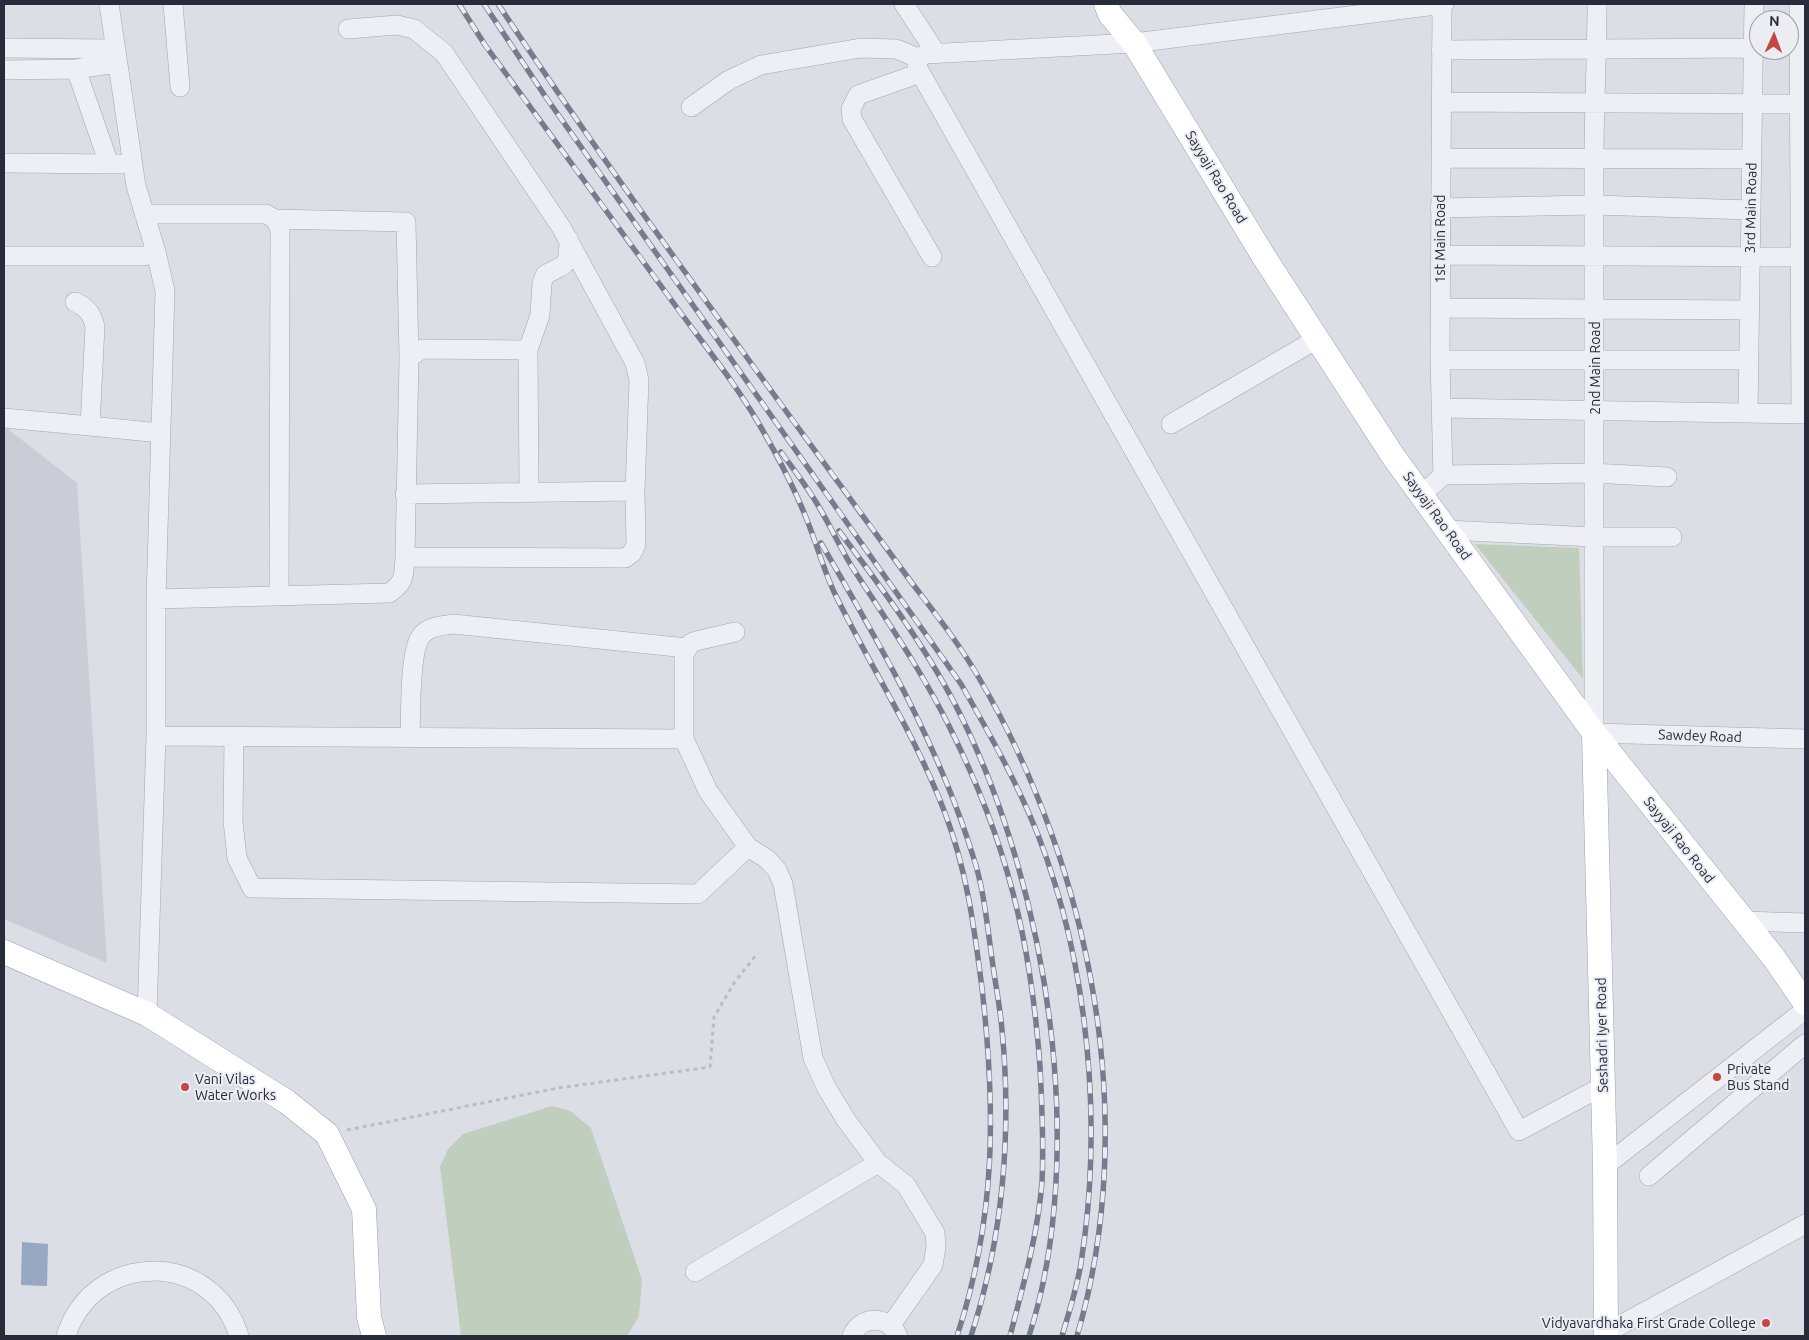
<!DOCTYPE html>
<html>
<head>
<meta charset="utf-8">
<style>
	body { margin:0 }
	#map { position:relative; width:1809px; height:1340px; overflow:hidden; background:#dcdee5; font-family:Ubuntu,sans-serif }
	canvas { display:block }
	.frame { position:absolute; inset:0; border:5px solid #272b3a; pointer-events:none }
	.north { position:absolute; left:1749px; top:10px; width:50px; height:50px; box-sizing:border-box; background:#ebedf3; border:1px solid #9d9fa9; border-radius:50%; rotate:2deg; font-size:14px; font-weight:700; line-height:20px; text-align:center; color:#272b3a }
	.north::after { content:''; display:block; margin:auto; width:18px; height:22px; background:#c44747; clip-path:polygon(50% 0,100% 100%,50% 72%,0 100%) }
</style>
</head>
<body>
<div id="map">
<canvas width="1809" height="1340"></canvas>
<div class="frame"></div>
<div class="north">N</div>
</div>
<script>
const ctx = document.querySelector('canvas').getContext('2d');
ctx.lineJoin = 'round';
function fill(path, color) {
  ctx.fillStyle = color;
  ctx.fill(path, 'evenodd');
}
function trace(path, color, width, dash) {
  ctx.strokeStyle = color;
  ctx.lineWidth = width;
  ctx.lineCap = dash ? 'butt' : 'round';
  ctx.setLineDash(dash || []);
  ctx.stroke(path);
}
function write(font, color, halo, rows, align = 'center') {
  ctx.font = font + ' Ubuntu,sans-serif';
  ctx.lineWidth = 4;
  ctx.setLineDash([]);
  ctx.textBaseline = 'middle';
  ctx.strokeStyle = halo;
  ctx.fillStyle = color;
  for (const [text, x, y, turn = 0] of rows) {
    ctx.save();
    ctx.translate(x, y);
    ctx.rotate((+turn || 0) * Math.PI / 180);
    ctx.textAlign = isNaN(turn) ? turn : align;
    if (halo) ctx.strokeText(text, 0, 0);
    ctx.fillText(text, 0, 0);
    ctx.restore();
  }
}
const built = new Path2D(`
	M4 426 77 483 107 963 4 919Z`);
const green = new Path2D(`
	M1475 544 1579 548 1583 679Z
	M552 1106 570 1111 591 1128 642 1280 639 1316 627 1336H461L440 1167 448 1149 463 1134Z`);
const water = new Path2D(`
	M22 1242 48 1244 47 1286 21 1285Z`);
const path = new Path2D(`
	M347 1130 558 1088 710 1067 714 1017 734 983 756 955`);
const minor = new Path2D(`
	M109 4 136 186 156 252 165 291 156 599V736L147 1014
	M173 4 180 87
	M904 4 936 53
	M1442 4 1440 360 1443 475
	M1597 4C1597 55 1594 107 1594 159 1593 350 1594 541 1594 733L1805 739
	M1799 4 1801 414
	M348 29 397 25 414 29 444 53 561 227 635 363 639 380 635 491 636 545 632 553 625 558 405 557
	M4 48 114 49
	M1441 50 1753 48
	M918 58 917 67 1519 1131 1603 1086
	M76 69 117 63
	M4 70 76 69 109 164
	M920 73 858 95 851 109 852 119 932 257
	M1441 102 1805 104
	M691 107 729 80 761 65 861 48 896 49 918 58 926 54 1134 43 1444 4
	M1441 158 1752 159
	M4 163 120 164
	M1440 208 1594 205 1751 210
	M144 214H266L275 219 280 229 279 595
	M275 219 406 222 409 358
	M1440 255 1805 257
	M4 256H144L156 252
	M75 302C88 308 92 314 95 327L90 426 160 433
	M1441 308 1750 310
	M1440 360H1749
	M1441 408 1805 414
	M1748 413 1754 4
	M4 418 90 426
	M1171 424 1317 339
	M529 492 528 350 540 315 542 283 545 275C567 262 568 270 569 240
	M405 494 635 491
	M1422 495 1443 475 1592 473 1667 477
	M1447 530 1594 537H1672
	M156 599 389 593C405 583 404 574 405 557L409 358 422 349 528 350
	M735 632 696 641 691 643 684 654V739L708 791 748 847 767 859 777 870 783 884 813 1058 826 1087 846 1120 878 1163 906 1185 935 1233 936 1247 933 1265 891 1325
	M156 736 684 739
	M234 736 233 821 237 858 252 888 698 894 748 847
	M410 737C411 715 409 652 421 636 429 626 441 626 453 624L687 648
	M1743 921 1805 923
	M1605 1166 1805 1010
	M1649 1176 1805 1044
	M695 1272 878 1163
	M1606 1333 1805 1224
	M66 1336C93 1250 213 1249 239 1336
	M852 1336C860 1315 889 1315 898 1336`);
const major = new Path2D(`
	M1106 4 1110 14 1134 43 1264 257 1393 456 1594 733 1774 958 1805 1003
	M1594 733 1605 1166 1606 1336
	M4 952 147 1014 287 1102 327 1134 364 1209 369 1317 374 1336`);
const rail = new Path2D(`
	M459 4 485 45C547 131 610 215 672 301 701 341 734 381 759 424 777 455 794 487 807 520 817 545 824 571 835 594 871 668 916 736 945 813 967 871 974 926 982 988 996 1111 996 1218 957 1336
	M484 4 545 96 961 684C989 733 1017 782 1038 835 1089 966 1103 1125 1081 1263 1077 1288 1069 1312 1062 1336
	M498 4C589 141 686 274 783 407 825 464 867 521 909 579 933 611 959 643 979 678 1091 869 1141 1120 1077 1336
	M781 452C794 470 808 488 819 507 831 527 841 550 854 570 887 621 923 673 950 728 1007 842 1031 941 1040 1067 1042 1106 1044 1144 1042 1182 1038 1234 1023 1286 1010 1336
	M839 531C882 588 931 654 962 718 1047 891 1089 1150 1029 1336
	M821 543C879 643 939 745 973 856 984 889 987 924 992 959 995 982 1000 1006 1002 1030 1012 1132 1003 1238 971 1336`);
const markers = [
	[1717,1077,5,"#c44747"],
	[185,1087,5,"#c44747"],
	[1766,1323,5,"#c44747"]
];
const streetNames = [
	["Sayyaji Rao Road",1216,177,59],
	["3rd Main Road",1751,208,-89],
	["1st Main Road",1440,239,-90],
	["2nd Main Road",1595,368,-90],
	["Sayyaji Rao Road",1437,516,54],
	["Sawdey Road",1700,736,2],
	["Sayyaji Rao Road",1679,840,52],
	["Seshadri Iyer Road",1602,1035,-91]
];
const poiNames = [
	["Private",1727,1069],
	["Bus Stand",1727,1085],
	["Vani Vilas",195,1079],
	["Water Works",195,1095],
	["Vidyavardhaka First Grade College",1756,1323,"right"]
];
fill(built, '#cacdd6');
fill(green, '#bfcebd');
fill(water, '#98a7c3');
trace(minor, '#a2a5ae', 20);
trace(major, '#9ca1b0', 25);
trace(path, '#babcc4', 3, [4, 4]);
trace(minor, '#eeeff4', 19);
trace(major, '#fff', 24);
trace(rail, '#767c8d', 5.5);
trace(rail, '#ebedf3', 4, [11]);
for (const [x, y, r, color] of markers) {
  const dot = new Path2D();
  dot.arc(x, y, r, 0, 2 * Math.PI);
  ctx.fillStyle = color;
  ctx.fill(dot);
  trace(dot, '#ebedf3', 2);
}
write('14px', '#272b3a', '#ebedf3', streetNames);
write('14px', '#272b3a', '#ebedf3', poiNames, 'left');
</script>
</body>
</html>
